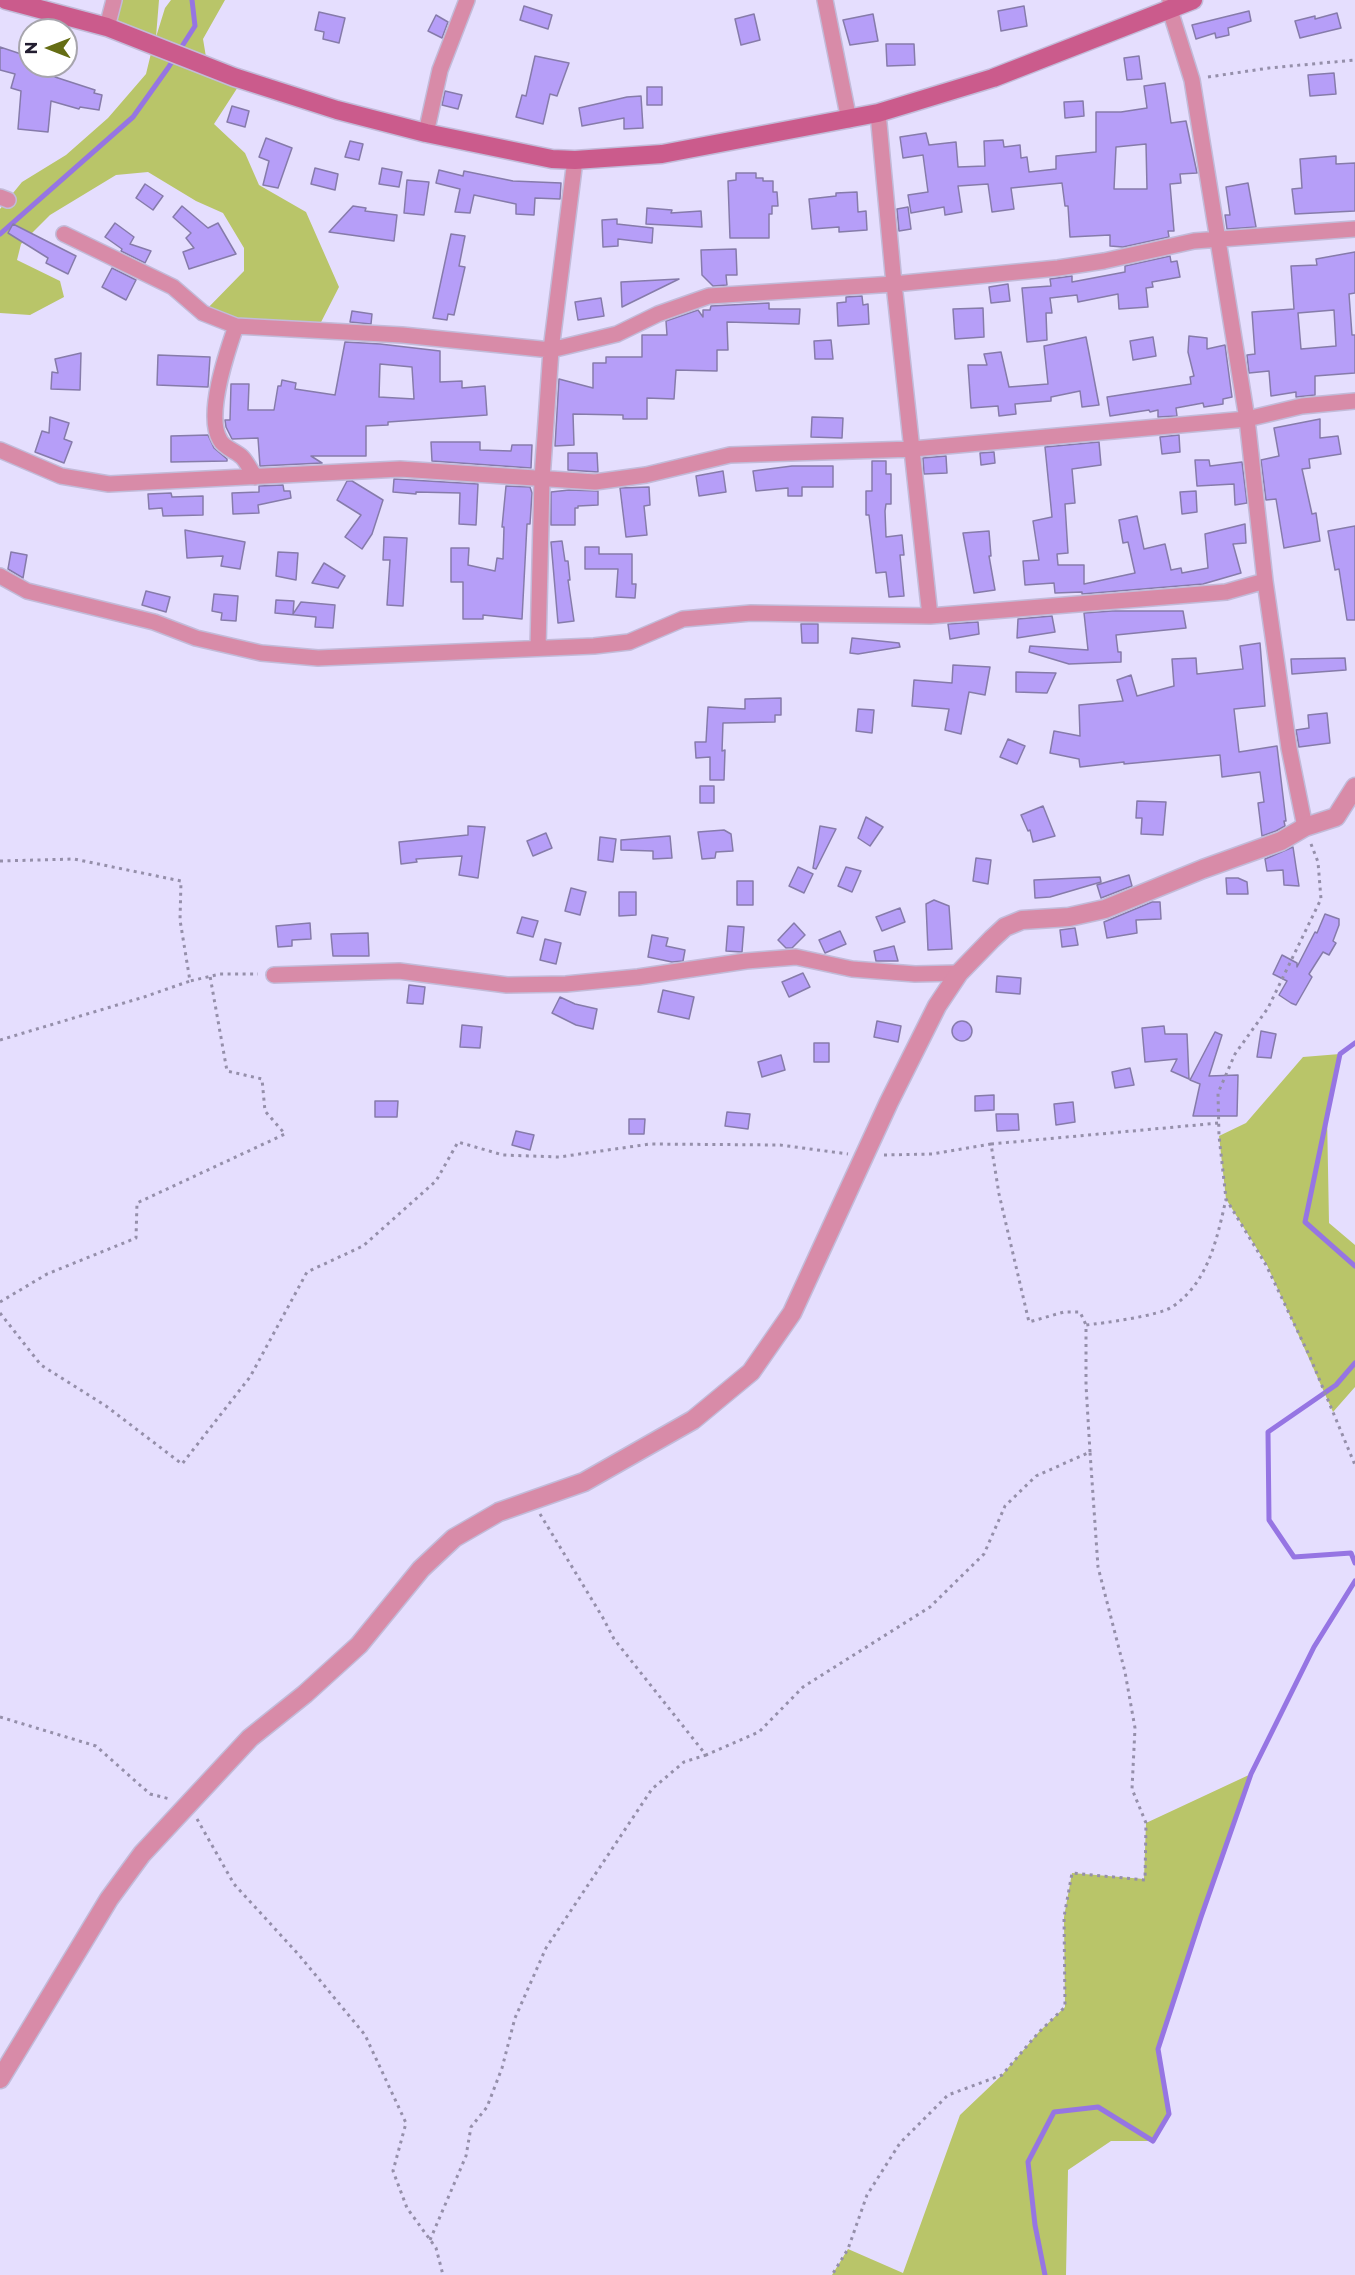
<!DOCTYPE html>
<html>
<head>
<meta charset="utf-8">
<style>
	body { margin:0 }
	#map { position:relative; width:1355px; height:2275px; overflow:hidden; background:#e5defe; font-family:Montserrat,sans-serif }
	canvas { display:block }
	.north { position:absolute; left:18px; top:18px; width:60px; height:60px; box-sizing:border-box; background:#fff; border:2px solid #a7a5ad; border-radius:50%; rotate:270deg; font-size:16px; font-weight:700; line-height:24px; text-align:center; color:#231e31 }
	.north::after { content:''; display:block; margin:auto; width:21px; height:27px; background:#656d14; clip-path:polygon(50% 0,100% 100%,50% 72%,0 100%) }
</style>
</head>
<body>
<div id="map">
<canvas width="1355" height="2275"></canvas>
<div class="north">N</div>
</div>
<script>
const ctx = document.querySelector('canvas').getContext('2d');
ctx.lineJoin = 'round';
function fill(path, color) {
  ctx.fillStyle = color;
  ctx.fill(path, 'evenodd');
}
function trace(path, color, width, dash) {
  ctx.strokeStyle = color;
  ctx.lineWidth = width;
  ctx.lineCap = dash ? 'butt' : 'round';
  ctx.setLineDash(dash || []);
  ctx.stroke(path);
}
const green = new Path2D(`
	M115 0H159L156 37 165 8 171 0H225L203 39 207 63 245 76 214 124 245 153 259 185 306 212 339 287 317 330 236 326 203 313 244 271V248L223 213 196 201 148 172 116 175 50 215 21 244 17 260 60 281 64 297 30 315 0 313V209L22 182 66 155 108 118 146 74 154 41 109 25Z
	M1340 1054 1327 1114 1329 1223 1355 1245V1387L1333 1412 1267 1265 1226 1199 1219 1136 1246 1123 1303 1057Z
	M1251 1774 1201 1917 1158 2049 1169 2114 1153 2141H1111L1068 2170 1066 2275H832L848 2249 903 2273 960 2115 1002 2075 1039 2032 1065 2007 1064 1917 1072 1873 1144 1879 1146 1823Z`);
const stream = new Path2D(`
	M0 234 133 117 168 68 195 26 192 0
	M1355 1043 1340 1054 1305 1222 1355 1266
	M1355 1363 1336 1385 1268 1432 1269 1520 1294 1557 1351 1553 1355 1563
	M1045 2275 1035 2225 1028 2162 1054 2112 1098 2107 1153 2141 1169 2114 1158 2049 1201 1917 1251 1774 1314 1647 1355 1581`);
const building = new Path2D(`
	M524 6 552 15 548 29 520 20Z
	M1024 6 1027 26 1001 31 998 11Z
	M1249 11 1251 21 1228 28 1229 35 1216 38 1215 33 1196 39 1192 25Z
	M319 12 345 18 339 43 323 39 324 32 315 30Z
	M1337 13 1341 28 1300 38 1295 21 1315 16V19Z
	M754 14 760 40 741 45 735 19Z
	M873 14 878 41 850 45 843 20Z
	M436 15 448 22 442 38 428 31Z
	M886 44H914L915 65 887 66Z
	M0 47 30 57V66L57 71 55 77 95 90 94 93 102 95 99 110 80 107 79 109 51 101 48 132 18 129 21 91 11 88 15 74 0 70Z
	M535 56 569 63 557 96 550 94 543 124 516 117 522 95 526 96Z
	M1139 56 1142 79 1127 80 1124 58Z
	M1334 73 1336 94 1310 96 1308 75Z
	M1165 83 1171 123 1186 121 1197 173 1180 174 1181 183 1170 184 1174 231H1168L1169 237 1123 247 1110 246V235L1070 237 1068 206H1065L1062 183 1011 188 1014 209 992 212 988 184 958 186 962 212 945 215 944 207 911 213 908 195 928 192 923 155 903 158 900 137 926 133 929 145 956 142 958 167 985 166 984 141 1003 140 1004 147 1020 145 1021 158 1027 157 1029 172 1056 169V156L1096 152V112H1121L1147 108 1144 86ZM1146 144 1147 189H1114L1116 147Z
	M647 87H662V105H647Z
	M445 91 462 95 458 109 442 105Z
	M641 96 643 128 624 129V118L582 126 579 108 627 97Z
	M1083 101 1084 116 1065 118 1064 102Z
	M232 106 249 111 245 127 227 122Z
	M266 138 292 148 278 188 263 185 269 161 259 157Z
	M350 141 363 144 359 160 345 157Z
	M1336 156V164L1355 163V211L1295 214 1292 189 1302 188 1300 159Z
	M315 168 338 174 335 190 311 184Z
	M382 168 402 172 399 187 379 184Z
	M439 170 463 176 464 171 513 181 561 183 560 199 535 198 534 215 516 214V204L474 195 470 213 455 212 460 189 436 183Z
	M736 173H756V178H763V181H773V192H777L778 206H772V214H769V238H730L728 181 736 180Z
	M407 180 429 182 424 215 404 213Z
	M1248 183 1256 227 1227 229 1225 215H1230L1226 187Z
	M145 184 163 196 153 210 136 198Z
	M857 192 858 212 866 211 867 230 839 232V227L812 229 809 199 836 196V193Z
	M182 206 208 228 218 223 236 254 189 269 183 252 194 248 186 238 191 233 173 217Z
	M353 206 366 208 365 211 397 215 394 241 329 232Z
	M908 207 911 229 899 231 897 209Z
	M647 208 672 210 671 213 701 211 702 227 646 224Z
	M617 219V224L653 228 652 243 618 239V246L603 247 602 220Z
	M115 223 134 237 130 244 151 251 145 263 121 251 122 249 105 237Z
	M13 224 76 256 68 274 46 263 48 258 8 233Z
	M451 234 465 236 459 266 465 267 454 315 448 314 447 320 433 318Z
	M736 249 737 275H726L727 285 713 286 702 275 701 250Z
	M1355 252V293L1349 294 1352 335H1355V373L1315 376V395L1296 397V392L1271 396 1269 371 1249 373 1247 355 1255 354 1252 312 1294 309 1291 266 1317 265 1316 259ZM1334 310 1336 346 1301 349 1298 313Z
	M1170 256 1171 262 1177 261 1180 277 1152 282 1153 287 1146 288 1148 307 1119 309 1118 294 1078 302 1077 295 1050 298 1052 313H1046L1047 340 1027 342 1022 288 1051 286 1050 279 1072 276V282L1125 272V266Z
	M112 268 136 280 126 300 102 287Z
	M679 279 622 307 621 282Z
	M1008 284 1010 301 991 303 989 287Z
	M862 296 863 305 868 304 869 324 838 326 837 303 846 302V297Z
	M601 298 604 316 578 320 575 302Z
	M769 303V309H800L799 324 727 322 728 350H717V371L676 370 674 399 647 398V419H623V415L573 414 574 445 555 446 559 379 593 388V363H606V357H642V335H667L666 321 698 310 703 317V310H710L711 306Z
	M983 308 984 337 955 339 953 309Z
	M352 311 372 314 371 324 350 322Z
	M1189 336 1207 338V349L1225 345 1232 397 1223 399V404L1204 407 1203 403 1176 408 1177 416 1158 417V410L1150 412 1149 410 1110 416 1107 397 1191 384 1190 377 1194 376 1188 352Z
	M1086 337 1099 405 1082 407 1080 391 1051 397V401L1015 404 1016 414 999 416 998 406 971 408 968 365H987L984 354 1001 352 1009 387 1048 384 1044 346Z
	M1153 337 1156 356 1133 360 1130 341Z
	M831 340 833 359H815L814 341Z
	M345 342 380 344 440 351V382L462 381V388L485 386 487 415 388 422V425L366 426V456H311L322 463 260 466 258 438 232 439 226 427 225 420H230L231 384H249L248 410H274L278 386H281L282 380 296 383 295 389 335 395ZM380 364 412 367 414 399 379 397Z
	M81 353 80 390 51 389 52 372 58 373 55 359Z
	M158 355 210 357 208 387 157 385Z
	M50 417 69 423 64 439 72 442 64 463 35 452 42 431 49 433Z
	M812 417 843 418 842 438 811 437Z
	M1320 419V438L1338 436 1341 454 1309 459 1310 468 1302 469 1312 514 1316 513 1320 541 1284 548 1276 499 1266 500 1261 460 1279 456 1274 428Z
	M208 435 214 448 227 459V461L171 462V436Z
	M1179 435 1180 452 1162 454 1160 437Z
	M431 442H480V450L511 451 512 445H532L531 468 432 461Z
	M1099 442 1101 465 1072 469 1075 503 1065 504 1068 553 1057 554 1058 565H1084V584L1135 573 1128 542 1123 543 1119 520 1137 516 1144 549 1165 544 1171 570 1181 568 1182 573 1208 568 1205 534 1245 524 1246 543 1233 544 1241 573 1203 584 1082 594V592L1055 593 1054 583 1025 585 1023 561 1039 560 1033 521 1052 517 1045 447Z
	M994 452 995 463 981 465 980 453Z
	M568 453H597L598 472 568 470Z
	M946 456 947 473 924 474 923 458Z
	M1195 460H1209L1210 466 1242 462 1247 503 1235 505 1234 484 1197 486Z
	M872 461H886V474H891V504H886L885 511 886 537 902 535 904 555H900L904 596 889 597 886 572 876 573 869 515H866V491H872Z
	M792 466H833V487H802V496H788V488L756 491 753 471Z
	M723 471 726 492 699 496 696 476Z
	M394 479 478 484 476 525 459 524 460 493 416 492V494L393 492Z
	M347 481H352L383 500 372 534 362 549 345 537 361 515 337 500Z
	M283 485 284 491H290L291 498 258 505 259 513 233 514 232 493 259 492V486Z
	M506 486 530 487 532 493 530 524H527L522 619 483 615V619H463V582H451V548H469L468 565 495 571 497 558 503 559 504 527H502Z
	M649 487 650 505 644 506 647 535 626 537 620 488Z
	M569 490 598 491V505L578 506V508H575V525H551V492Z
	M1196 491 1197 512 1182 514 1180 492Z
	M171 493 172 497 203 496V515L163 516 162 508 149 509 148 494Z
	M1355 526V620H1347L1339 569 1335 570 1328 531Z
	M185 530 245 542 240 569 221 566 223 556 187 558Z
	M989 531 991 556H989L995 590 974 593 963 533Z
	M384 537 407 538 403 606 387 605 390 560H383Z
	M562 541 565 561H568L570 580H568L574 621 558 623 551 542Z
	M585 547H599V554H632V584H636L635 598 616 597 618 569H585Z
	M11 552 27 555 23 578 8 569Z
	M278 552 298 553 296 580 276 576Z
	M324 563 345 576 338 588 312 583Z
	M146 591 170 597 166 612 142 605Z
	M214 594 238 596 236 621 221 620 222 613 212 611Z
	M276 600 294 601 293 614 301 602 335 605 333 628 315 627 316 617 275 613Z
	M1112 611H1183L1186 628 1116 635 1118 652H1121V662L1069 664 1029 652 1030 646 1088 650 1084 613Z
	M1052 616 1055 632 1017 638 1018 619Z
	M978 622 979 634 950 639 948 624Z
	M801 624H818V643H802Z
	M852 638 899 643 900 647 858 654 850 653Z
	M1260 643 1265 706 1234 709 1239 752 1277 746 1286 821H1284L1285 826 1276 831 1262 836 1258 803 1264 802 1260 772 1222 777 1220 755 1124 764V762L1080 767 1079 759 1050 753 1054 731 1080 736 1079 705 1123 701 1117 680 1131 675 1137 696 1174 686 1172 659 1196 658 1197 674 1243 669 1240 646Z
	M1345 658 1346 670 1292 674 1291 659Z
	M953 665 990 667 985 695 969 692 961 734 945 730 949 709 912 706 914 680 952 683Z
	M1016 672 1056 673 1047 693 1016 692Z
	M781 698V715H775V722L723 723 722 751 725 750 724 780H710V757L696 758 695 742H706L708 707 745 709V699Z
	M858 709 874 710 872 733 856 731Z
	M1327 713 1330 743 1299 747 1296 730 1309 728 1308 715Z
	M1008 739 1025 746 1017 764 1000 757Z
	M700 786H714V803H700Z
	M1137 801 1166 802 1163 835 1141 834 1142 818H1136Z
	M1043 806 1055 836 1033 842 1030 830 1028 831 1021 815Z
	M866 817 883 827 870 846 858 838Z
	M468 826 485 827 478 878 459 875 462 856 416 859 417 862 401 864 399 842 468 835Z
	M820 826 836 829 816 869 813 868Z
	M724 830 731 834 733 851 716 852 715 858 702 859 698 832Z
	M546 833 552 848 533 856 527 841Z
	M670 836 672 858 653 859V851L621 850V840Z
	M600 837 616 839 613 862 598 860Z
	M1293 847 1296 867 1299 886 1284 885 1283 870 1267 871 1265 859Z
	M976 858 991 860 988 884 973 881Z
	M798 867 813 874 804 893 789 886Z
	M846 867 861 871 852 892 838 886Z
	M1129 875 1132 886 1101 898 1097 885Z
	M1100 877 1101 882 1050 897 1035 898 1034 880Z
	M1226 878H1238L1247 882 1248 894H1227Z
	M737 881H753V905H737Z
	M571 888 586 892 580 915 565 911Z
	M619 892H636V915L619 916Z
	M934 900 949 906 952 949 928 950 926 904Z
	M1152 902H1160L1161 919 1136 920 1137 933 1107 938 1104 922Z
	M900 908 905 922 882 931 876 917Z
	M1325 914 1339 919V925L1333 941 1336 943 1329 955 1323 952 1309 974 1312 977 1296 1005 1291 1003 1279 995 1287 981 1273 974 1282 955 1297 963V967L1315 932 1317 933Z
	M522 917 538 921 533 937 517 933Z
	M310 923 311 939 292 940V946L278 947 276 926Z
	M794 923 805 935 792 948H786L778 940Z
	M728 926 744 927 742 952 726 951Z
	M1075 928 1078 945 1062 947 1060 930Z
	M840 931 846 944 825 953 819 940Z
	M368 933 369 956H333L331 934Z
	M652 935 668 938 666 946 685 950 683 961 672 962 648 957Z
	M545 939 561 943 556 964 540 960Z
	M894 946 898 961H876L874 951Z
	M803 973 810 987 789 997 782 982Z
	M997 976 1021 978 1020 994 996 992Z
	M409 985 425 987 423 1004 407 1003Z
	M663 990 694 997 689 1019 658 1012Z
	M560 997 575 1004 597 1009 593 1029 576 1025 552 1013Z
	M877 1021 901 1026 898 1042 874 1037Z
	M952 1031a10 10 0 1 1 20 0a10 10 0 1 1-20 0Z
	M462 1025 482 1027 480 1048 460 1047Z
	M1164 1026 1165 1034H1187L1189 1079 1171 1071 1177 1059 1145 1062 1142 1028Z
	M1261 1031 1276 1034 1271 1058 1257 1057Z
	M1215 1032 1222 1035 1209 1076 1238 1075 1237 1116H1193L1200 1084 1190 1080Z
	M814 1043H829V1062H814Z
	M781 1055 785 1070 762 1077 758 1062Z
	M1130 1068 1134 1085 1115 1088 1112 1072Z
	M994 1095V1110L975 1111V1096Z
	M375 1101H398L397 1117H375Z
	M1073 1102 1075 1122 1056 1125 1054 1104Z
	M727 1112 750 1114 748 1129 725 1126Z
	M996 1114H1018L1019 1130 997 1131Z
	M629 1119H645L644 1134H629Z
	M516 1131 534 1135 530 1150 512 1145Z`);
const path = new Path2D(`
	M1208 77 1269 68 1355 60
	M1311 844 1318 862 1321 899 1268 1008 1235 1054 1218 1093 1219 1136 1226 1199 1266 1265 1310 1357 1355 1465
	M0 861 74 859 181 881 180 920 190 981 220 974H258
	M0 1040 144 997 190 981
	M991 1144 1219 1123
	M884 1155 932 1154 991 1144 999 1194 1029 1322 1064 1312H1080L1086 1325
	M0 1302 47 1274 136 1238 137 1203 285 1134 265 1111 262 1079 227 1071 210 976
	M0 1313 41 1365 106 1406 182 1464 250 1377 307 1272 363 1246 436 1181 458 1142 503 1155 559 1157 650 1144 780 1145 848 1154
	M1090 1452 1086 1385V1325C1104 1323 1158 1316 1172 1307 1208 1283 1217 1239 1226 1199
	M540 1514 603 1618 614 1639 706 1755 759 1732 803 1687 930 1607 984 1554 1005 1506 1036 1476 1090 1452 1098 1567 1125 1672 1135 1728 1132 1789 1146 1823 1145 1880 1072 1873 1064 1917 1065 2007 1039 2032 1002 2075 948 2095 900 2143 867 2195 848 2249 832 2275
	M0 1717 96 1746 150 1794 170 1799
	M197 1819 234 1884 299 1955 365 2035 406 2123 393 2171 407 2208 436 2248 443 2275
	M430 2240 466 2156 471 2127 487 2107 502 2068 515 2018 546 1948 652 1789 684 1762 706 1755`);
const minor = new Path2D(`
	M825 0 849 120
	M1170 0V10L1192 80 1247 419 1265 581 1289 748 1305 827
	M107 27 114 0
	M878 113 894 284 930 616
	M426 133 440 70 467 0
	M0 197 8 200
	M64 234 173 287 203 313 236 326 402 335 551 350 617 334 658 314 709 296 894 284 1058 268 1104 261 1194 241 1355 229
	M236 326C227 352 205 415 220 440 224 448 236 451 242 457 247 462 251 471 255 477
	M0 450 61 476 109 484 400 469 595 482 646 475 730 455 913 449 1247 419 1302 406 1355 401
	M0 576 27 591 154 622 196 638 261 653 318 658 594 646 629 642 683 619 751 613 930 616 1226 592 1265 581
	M538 648 542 479 551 350 575 160
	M274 975 399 971 507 985 566 984 638 977 746 961 796 957 852 969 915 974 959 973`);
const tertiary = new Path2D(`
	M0 2079 109 1899 142 1854 250 1738 305 1694 359 1645 421 1569 454 1538 499 1512 584 1482 693 1420 751 1372 792 1313 889 1102 937 1006 959 973 992 939 1005 927 1022 920 1069 917 1105 909 1203 869 1281 841 1305 827 1336 817 1355 787`);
const secondary = new Path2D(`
	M6 0 107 27 234 77 337 110 426 133 552 159 575 160 662 154 878 113 993 78 1193 0`);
fill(green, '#b9c569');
trace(stream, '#9675e3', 5);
fill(building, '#b69ef8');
trace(building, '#867baa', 1.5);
trace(minor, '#c2bbd9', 18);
trace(tertiary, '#c2bbd9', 21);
trace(secondary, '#c2bbd9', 21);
trace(path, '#958faa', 3, [3, 4.5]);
trace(minor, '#d88ba8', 15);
trace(tertiary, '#d88ba8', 18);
trace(secondary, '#cb5b8c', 18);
</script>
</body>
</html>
